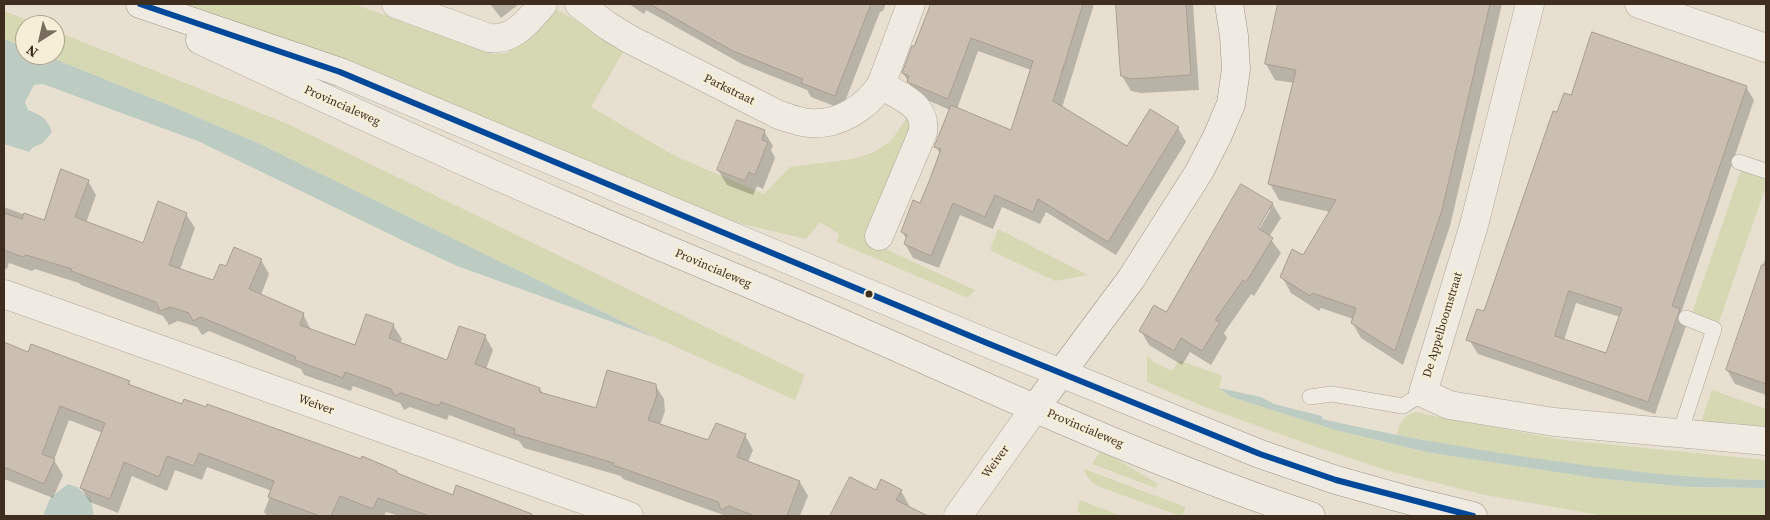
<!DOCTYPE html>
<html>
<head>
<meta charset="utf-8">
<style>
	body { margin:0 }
	#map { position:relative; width:1770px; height:520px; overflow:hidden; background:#e7e0d1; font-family:"Source Serif 4",serif }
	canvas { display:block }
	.frame { position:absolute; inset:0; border:5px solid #3d2e20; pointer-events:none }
	.north { position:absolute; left:15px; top:15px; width:50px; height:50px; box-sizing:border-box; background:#f7eed8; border:1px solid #ada18e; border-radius:50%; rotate:215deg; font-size:14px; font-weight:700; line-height:20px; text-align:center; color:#3d2e20 }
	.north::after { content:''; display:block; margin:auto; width:18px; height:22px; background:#786c5e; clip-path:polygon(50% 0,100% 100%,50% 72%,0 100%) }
</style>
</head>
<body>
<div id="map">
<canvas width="1770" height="520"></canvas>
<div class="frame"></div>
<div class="north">N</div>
</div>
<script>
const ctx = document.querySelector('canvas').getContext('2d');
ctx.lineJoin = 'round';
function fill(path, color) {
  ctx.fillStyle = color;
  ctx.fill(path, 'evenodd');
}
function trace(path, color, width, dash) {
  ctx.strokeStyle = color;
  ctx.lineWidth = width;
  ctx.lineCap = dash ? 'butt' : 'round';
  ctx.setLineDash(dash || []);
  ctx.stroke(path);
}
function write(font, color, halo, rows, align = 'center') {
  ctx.font = font + ' "Source Serif 4",serif';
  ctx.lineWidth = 5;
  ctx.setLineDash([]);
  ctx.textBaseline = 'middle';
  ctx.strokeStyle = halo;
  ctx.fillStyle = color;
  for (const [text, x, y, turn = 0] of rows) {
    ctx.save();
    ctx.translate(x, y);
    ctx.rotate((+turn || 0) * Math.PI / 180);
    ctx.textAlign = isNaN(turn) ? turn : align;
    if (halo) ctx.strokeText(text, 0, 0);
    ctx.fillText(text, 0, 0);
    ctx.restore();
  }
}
const green = new Path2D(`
	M180 4H354L493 54 507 53 527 37 554 8 625 49 591 107 675 156 764 194 790 167 853 159 874 152 891 141 910 113 915 122 883 248 975 290 968 298 837 242 839 234 820 222 806 239 708 216Z
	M4 11 40 25H25V47L4 39Z
	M55 31 288 124 805 375 795 400 654 337 258 143 171 106 45 55H55Z
	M1741 170 1766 178V186L1719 322 1692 313Z
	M998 229 1088 275 1055 281 990 250Z
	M1147 356 1155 363 1172 371 1179 360 1222 376 1219 388 1231 397 1335 430 1431 453 1595 478 1688 487 1766 488V516H1605L1485 495 1393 472 1322 449 1202 406 1147 382Z
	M1712 390 1766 409V434L1699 428Z
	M1417 412 1433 416 1564 440 1766 460V480C1642 478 1519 458 1397 435 1400 422 1403 415 1417 412Z
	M1100 452 1116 459 1158 484 1156 488 1092 464Z
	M1084 469 1186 507 1182 516H1180L1103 488C1092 484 1088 480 1084 469Z
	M1080 500 1119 515 1123 516H1083L1077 511Z`);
const water = new Path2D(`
	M4 39 25 47V55H45L171 106 258 143 654 337 457 266 410 244 200 142 43 84 34 85 25 102 28 110C41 115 48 119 52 132L43 143 32 148 29 152 4 144Z
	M1219 388 1261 397 1274 404 1322 416V419C1388 434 1454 446 1520 456 1602 468 1683 479 1766 480V488L1688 487 1595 478 1431 453 1335 430 1231 397Z
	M68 484 77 487 91 500 94 516H43L50 498Z`);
const shadow = new Path2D(`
	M490 4H519L501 18Z
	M629 4H886L883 11 880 12 842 109 811 97 807 90 742 64 646 10 644 14Z
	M933 4H1094L1062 108 1127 148 1151 110 1178 128 1186 142 1116 255 1046 212 1040 224 1002 207 993 229 960 215 939 268 913 258 905 244 907 240 902 232 920 205 940 154 936 147 950 110 916 95 903 73ZM978 51 1031 70 1011 131 957 109Z
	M1118 4H1193L1199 90 1141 93 1131 91 1122 76Z
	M1304 4H1502L1450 226 1403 365 1361 338 1352 322 1353 319 1321 308 1319 311 1291 293 1282 277 1303 257 1330 212 1279 200 1270 184 1294 83 1275 80 1266 64 1295 44Z
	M1746 87 1754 100 1681 313 1687 323 1655 414 1478 354 1470 341 1485 313 1557 114 1571 97ZM1576 303 1620 317 1607 355 1564 340Z
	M764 131 773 146 771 150 775 158 763 189 757 186 753 195 727 185 718 170Z
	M88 181 96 195 86 223 143 245 186 214 195 228 180 270 214 281 227 268 261 260 269 274 261 295 303 314 311 330 355 347 393 325 402 339 400 344 448 362 485 336 493 350 486 369 540 389 543 394 597 410 655 385 664 399 665 411 660 425 708 442 745 435 753 450 748 462 800 482 808 496 800 516H726L623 479 621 476 524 448 519 441 449 415 447 420 410 407 404 410 400 403 353 386 351 391 304 375 301 369 209 331 202 335 197 327 178 321 169 325 163 316 81 285 79 283 35 269 32 271 9 263 7 269 4 268V207L44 222Z
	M1272 203 1281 218 1269 237 1281 253 1254 296 1251 294 1224 333 1227 338 1211 365 1190 352 1182 365 1149 345 1141 331 1167 314ZM1268 209H1271L1256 234 1254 232Z
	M1766 256V395L1735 384 1727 370Z
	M4 344 29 353 129 382 131 387 183 405 396 472 398 474 454 496 528 514 529 516H399L386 512 384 516H267L264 512 272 491 207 467 202 480 175 470 167 491 132 476 118 513 90 502 81 488 103 433 69 420 54 460 63 475 53 498 4 479Z
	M850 479 876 492 901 491 909 505 905 516H831Z`);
const building = new Path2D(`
	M650 4H871L835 96 801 83 803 79 733 51Z
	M931 4H1083L1053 101 1127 146 1150 109 1179 127 1108 242 1038 199 1033 212 995 195 985 217 953 203 931 256 904 244 907 235 901 232 913 200 920 203 930 179 941 149 934 147 951 105 1011 130 1033 61 971 38 948 99 912 84 907 82 909 76 902 73 912 46H914Z
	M1116 4H1186L1191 75 1131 79 1121 76Z
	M1278 4H1490L1442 210 1395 351 1351 323 1356 308 1312 293 1310 296 1280 277 1292 249 1303 255 1336 200 1268 184 1296 70 1265 64Z
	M1592 32 1747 86 1672 306 1680 309 1648 402 1466 340 1477 309 1484 311 1553 111 1557 112 1564 93 1571 95ZM1569 291 1622 308 1606 353 1555 336Z
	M737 120 765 130 762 140 768 142 755 175 749 172 745 181 717 170Z
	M61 169 89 180 75 217 143 243 158 201 187 213 169 265 213 280 220 264 226 266 234 247 262 259 249 289 304 313 300 325 355 345 366 314 394 324 389 338 447 360 459 326 486 335 475 364 540 388 539 392 596 408 607 370 656 384 657 395 648 420 708 440 716 423 746 434 737 457 800 481 787 516H755L729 506 721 510 718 502 613 465 614 463 514 434 515 429 441 402 439 406 401 393 395 396 391 389 345 372 343 378 295 360 296 357 201 317 193 321 189 313 170 307 160 311 156 302 71 271 72 269 26 255 23 257 4 250V213L22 219 24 213 44 220Z
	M1241 184 1273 203 1258 228 1273 238 1246 282 1243 280 1215 320 1220 322 1202 351 1181 338 1174 351 1139 331 1154 305 1166 312Z
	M1762 265H1766V384L1726 370Z
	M4 342 28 352 31 344 130 381 128 384 182 404 184 399 206 407 207 404 361 459 362 456 397 471V473L453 495 456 485 532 514V516H429L378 498 373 509 340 496 331 516H320L268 497 274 481 199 453 194 466 167 456 159 477 124 462 110 499 80 488 105 423 60 406 42 454 55 459 44 484 4 467Z
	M850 477 876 490 881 479 902 490 896 500 928 516H830Z`);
const lane = new Path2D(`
	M1739 162 1766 171
	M1310 397 1332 394 1403 406 1423 393
	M1680 433 1714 329 1686 318`);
const street = new Path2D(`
	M396 4 489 38C514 41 528 21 543 4
	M579 4 608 26 631 40 779 115C789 118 798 122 809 123 837 126 866 108 881 85L911 4
	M1530 4 1474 225 1423 393 1449 405 1554 422 1766 441
	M1639 4 1766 48
	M879 236 923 132C927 105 901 97 881 85
	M4 294 629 516
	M958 516 1035 408`);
const secondary = new Path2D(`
	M140 4 340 72 987 343 1260 454 1336 480 1404 499 1473 516
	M200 40C327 100 454 158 582 213 667 250 754 285 839 322 995 390 1149 463 1311 516
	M1035 408 1131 279 1199 172 1217 137 1231 104 1236 69 1234 36 1229 4`);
const bus1 = new Path2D(`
	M140 4 340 72 987 343 1260 454 1336 480 1473 516`);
const markers = [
	[869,294,4.5,"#3d2e20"]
];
const streetNames = [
	["Parkstraat",729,90,26],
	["Provincialeweg",342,106,24],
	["Provincialeweg",713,269,23],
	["De Appelboomstraat",1443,325,-73],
	["Weiver",316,405,20],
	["Provincialeweg",1085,429,23],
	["Weiver",996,462,-54]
];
fill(green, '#d6d7b3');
fill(water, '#bcccc2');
fill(shadow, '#0003');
fill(building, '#cbbfb2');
trace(building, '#a89c90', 1);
trace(lane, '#ada599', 16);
trace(street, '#ada599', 29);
trace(secondary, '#9c958a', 29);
trace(lane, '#efebe3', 15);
trace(street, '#efebe3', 28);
trace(secondary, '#efebe3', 28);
trace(bus1, '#004899', 6);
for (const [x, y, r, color] of markers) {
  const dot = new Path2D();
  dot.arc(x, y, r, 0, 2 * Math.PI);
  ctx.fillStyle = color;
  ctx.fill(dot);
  trace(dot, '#f7eed8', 2);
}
write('12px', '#3d2e20', '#f7eed8', streetNames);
</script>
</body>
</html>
